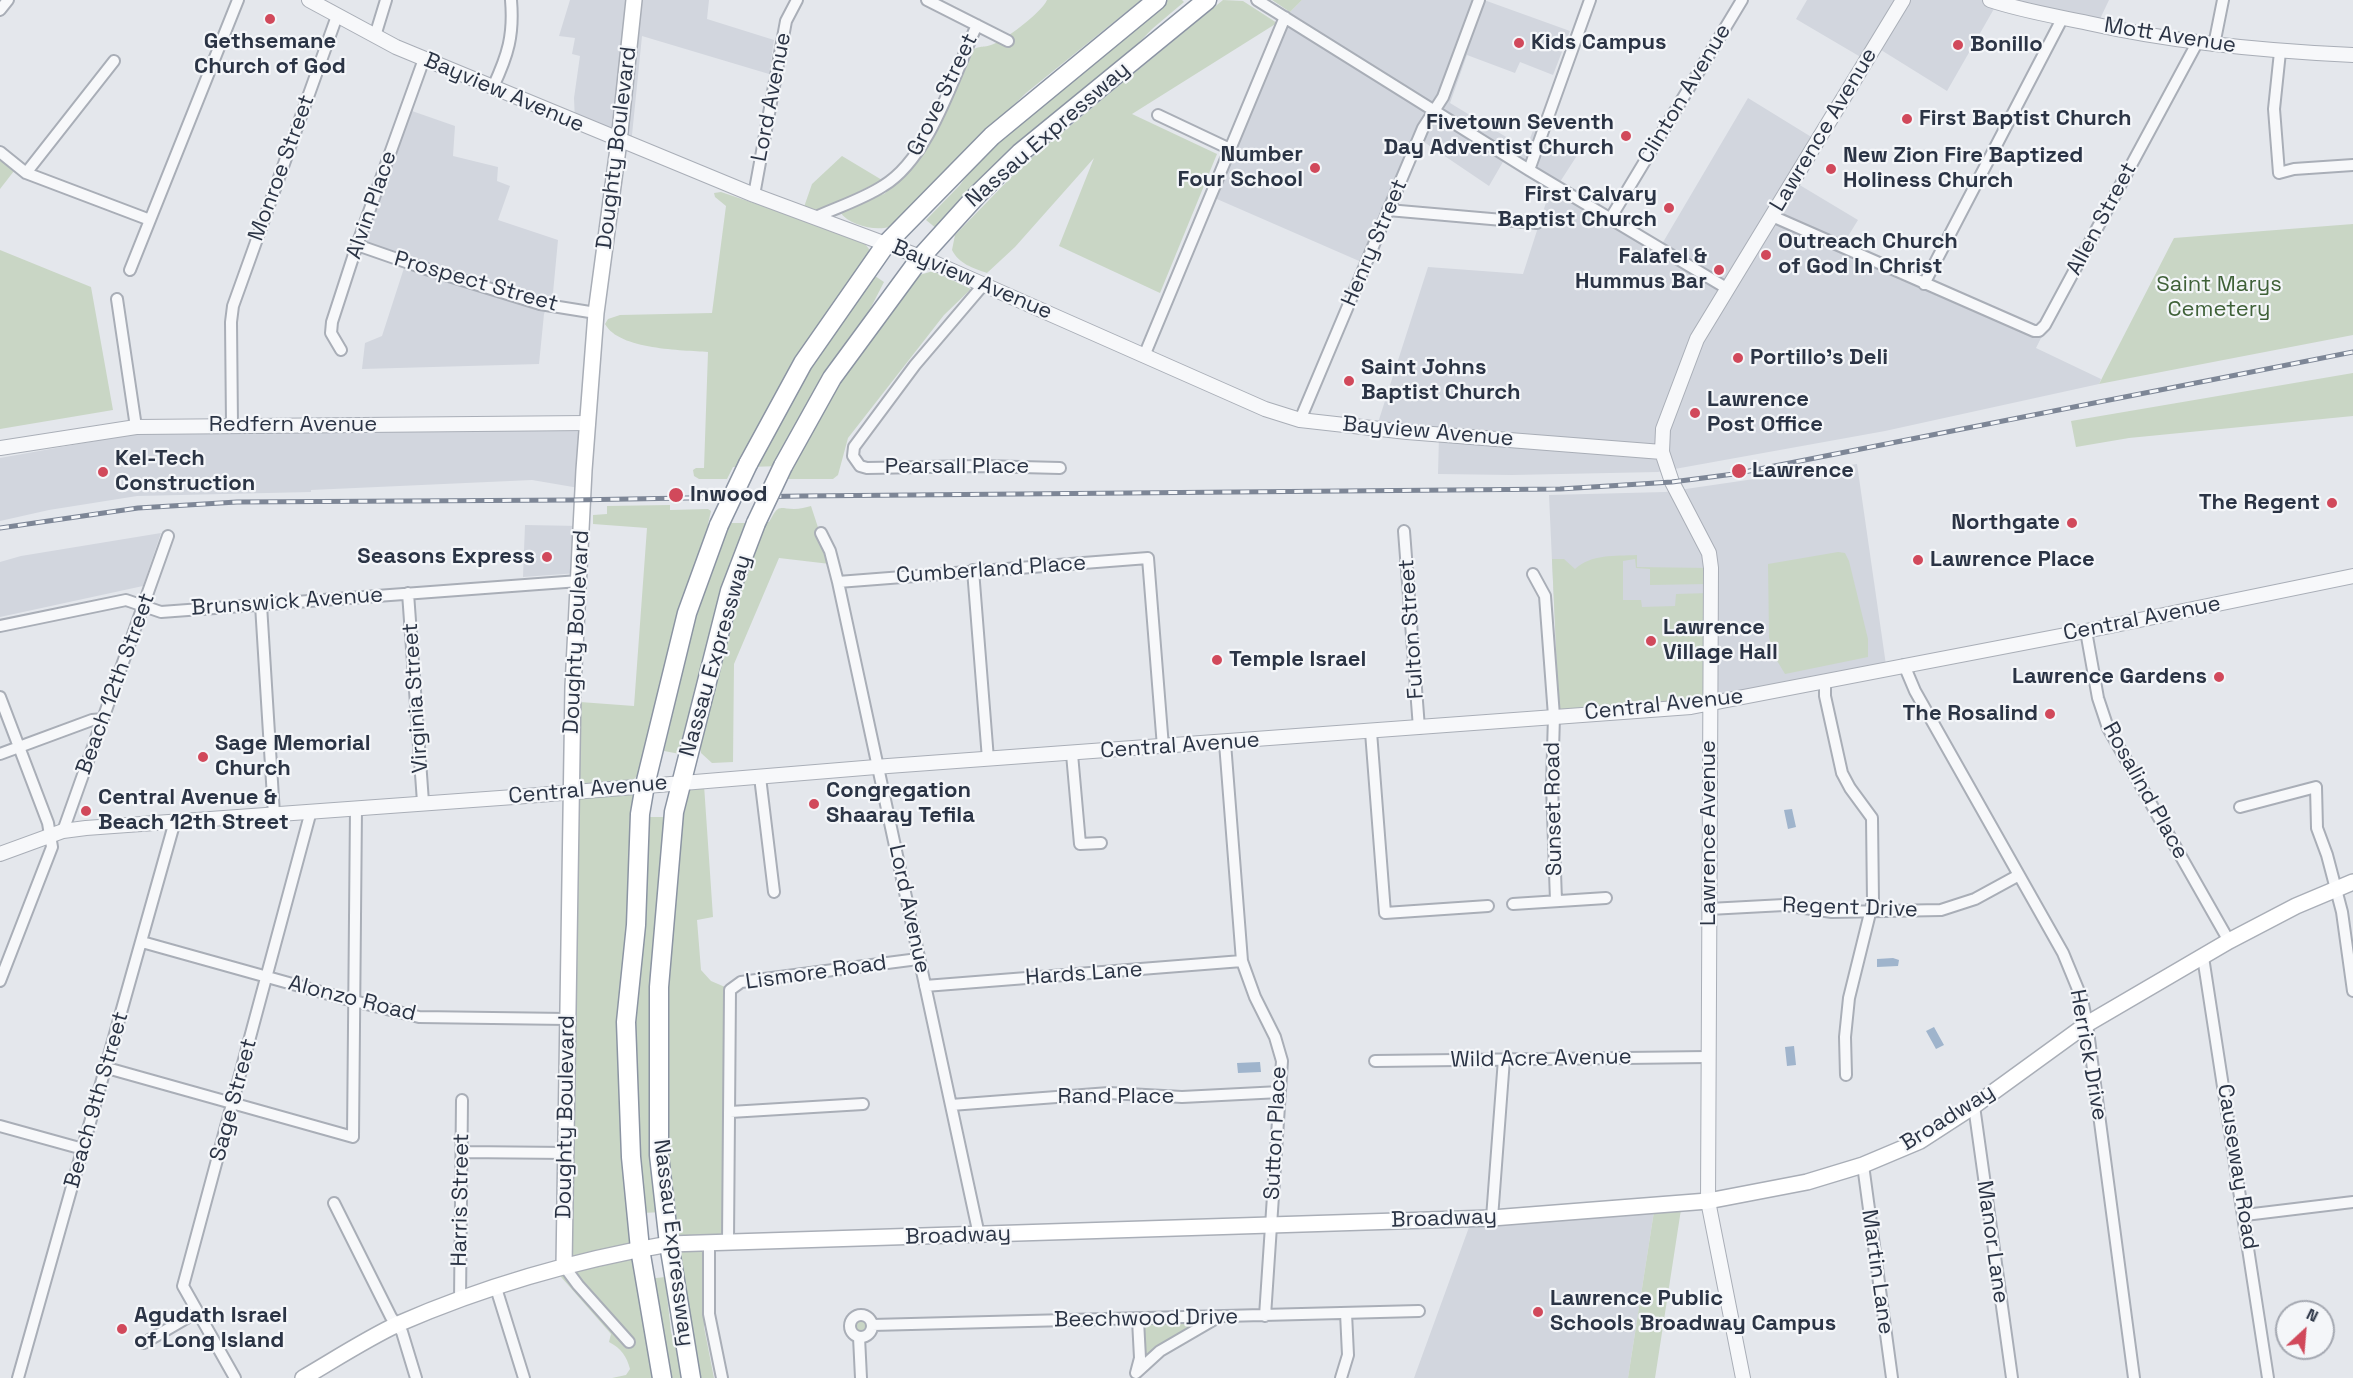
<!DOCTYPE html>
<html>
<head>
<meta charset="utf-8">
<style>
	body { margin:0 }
	#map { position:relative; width:2353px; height:1378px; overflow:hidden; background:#e4e7ec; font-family:"Space Grotesk",sans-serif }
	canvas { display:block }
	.north { position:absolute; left:2275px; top:1300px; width:60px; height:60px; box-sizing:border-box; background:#f4f6f9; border:2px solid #a4a8b1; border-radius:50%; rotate:26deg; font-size:16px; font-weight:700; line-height:24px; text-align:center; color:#2b3445 }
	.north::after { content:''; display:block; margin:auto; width:21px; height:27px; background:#d1495b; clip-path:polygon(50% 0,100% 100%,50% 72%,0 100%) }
</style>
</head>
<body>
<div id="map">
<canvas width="2353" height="1378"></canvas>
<div class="north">N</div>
</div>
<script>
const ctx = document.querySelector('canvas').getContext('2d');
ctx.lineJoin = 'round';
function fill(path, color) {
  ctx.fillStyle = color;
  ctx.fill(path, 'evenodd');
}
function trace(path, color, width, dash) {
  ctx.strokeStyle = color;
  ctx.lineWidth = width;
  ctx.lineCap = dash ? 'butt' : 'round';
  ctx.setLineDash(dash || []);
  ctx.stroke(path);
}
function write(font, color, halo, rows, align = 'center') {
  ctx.font = font + ' "Space Grotesk",sans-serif';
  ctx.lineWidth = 4.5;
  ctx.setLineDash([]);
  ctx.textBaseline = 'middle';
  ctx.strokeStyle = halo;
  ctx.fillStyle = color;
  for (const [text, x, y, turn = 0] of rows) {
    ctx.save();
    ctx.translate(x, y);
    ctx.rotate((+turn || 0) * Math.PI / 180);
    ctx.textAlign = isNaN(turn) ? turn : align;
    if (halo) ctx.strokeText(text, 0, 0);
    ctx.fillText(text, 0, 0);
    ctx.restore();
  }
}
const built = new Path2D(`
	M570 0H709L707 19 774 40 769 74 642 36 631 145 575 122 574 98 580 56 572 54 575 38 559 36Z
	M1302 0H1484L1570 31 1553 75 1520 62 1515 73 1467 55 1450 103 1526 149 1534 128 1578 154 1558 185 1659 249 1748 98 1813 138 1788 178 1858 220 1842 246 2042 336 2036 348 2101 379 2099 384 1885 431 1658 472 1512 475 1438 474 1439 436 1375 432 1428 267 1523 274 1552 184 1507 155 1489 186 1421 140 1366 264 1210 196 1285 17Z
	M1807 0H1999L1947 91 1873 45 1864 59 1796 19Z
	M2004 0H2109L2099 21Z
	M412 111 455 126 453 156 498 167 497 181 510 186 498 220 558 240 553 293 544 314 539 364 362 369 365 343 382 336 404 268 361 252Z
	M581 430 579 488 532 480 311 490V492L137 496 49 510 0 521V458L134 434Z
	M1857 464 1886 665 1706 702 1559 714 1549 495 1665 492Z
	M525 525 580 526 578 573 523 577Z
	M161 533 143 586 0 617V562L21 556Z
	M1655 1205 1628 1378H1414L1472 1219Z`);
const green = new Path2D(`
	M1047 0H1141L1026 93 889 227C874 231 849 225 840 212L861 201 884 194 910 170 930 141 968 52C980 45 981 48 991 45 1004 41 1042 12 1047 0Z
	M1168 0H1182L1184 2 1152 29 1130 52 937 229 926 220 960 185 975 164 1026 114Z
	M1223 0 1243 1 1277 23 1132 114 1217 154 1160 293 1059 246 1094 158 1015 247 987 273C973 268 959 264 952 250L955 235 1024 164Z
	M1272 0H1302L1290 12Z
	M842 156 882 180 828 207 819 210 804 207 812 184Z
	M0 160 14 171 0 189Z
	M721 192 846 234 863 241 872 253 745 467H733L727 479H699L694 476 693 470 696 468H704L708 352C683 350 619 350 605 324L608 319 620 315 712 313 726 206 715 197 714 193Z
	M2353 224V335L2099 384 2174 238Z
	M0 250 91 287 113 410 0 429Z
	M933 271 971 289 944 315 848 438 838 475 833 479H788L823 402 913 277Z
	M872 274 884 282 864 321 780 466 750 467 765 436Z
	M2353 373V416L2129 438 2076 447 2071 421Z
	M670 505V510L708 509 711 511 708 524H718L641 771 631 783 572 791 580 702 634 706 647 528 593 524V515L607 514V506Z
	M811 506 830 564 779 558 734 664 733 762 712 763 701 753 699 739 741 582 762 522H769C779 504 777 508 794 509 800 509 806 507 811 506Z
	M726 523H749L711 626 680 754 664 751 699 599Z
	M1838 552 1845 553 1849 561 1868 639V657L1785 674 1773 654 1769 637 1768 564Z
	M1637 555V567L1709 568V584L1650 585V569L1636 568 1635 559 1623 561V600H1641L1642 607 1675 606 1676 594 1709 593 1708 702 1559 714 1552 559H1564L1575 569C1591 554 1615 556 1637 555Z
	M704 785 713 917 697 920 701 970 711 981 725 987 728 991 724 1237 677 1239 661 1155V991L685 788Z
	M638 790 625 1020 631 1246 567 1261 572 793Z
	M649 817H673L666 872 663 1212 642 1213 631 1093 634 974Z
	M1682 1203 1655 1378H1628L1655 1205Z
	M707 1245 704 1327 714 1378H692L671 1246Z
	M619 1255 635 1258 657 1378H612L626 1375 630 1369C627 1357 621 1348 609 1342L611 1334 555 1270Z
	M665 1277 671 1332 684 1378H664L648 1279Z
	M852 1326a9 9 0 1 1 18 0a9 9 0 1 1-18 0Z
	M1217 1317 1137 1372 1138 1320Z`);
const water = new Path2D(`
	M1792 809 1796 827 1788 829 1784 810Z
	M1893 958 1899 960 1898 966 1877 967V959Z
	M1934 1027 1944 1045 1936 1049 1926 1031Z
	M1794 1046 1796 1065 1787 1066 1785 1047Z
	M1260 1062 1261 1072 1238 1073 1237 1063Z`);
const minor = new Path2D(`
	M927 0 1008 41
	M1257 0 1529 170 1728 289
	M0 10 8 0
	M375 36 386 0
	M2214 45 2223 0
	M2280 52 2274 109 2279 173 2294 169 2353 165
	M493 87C508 55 514 35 511 0
	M1158 115 1230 149
	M0 152 26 173 150 220
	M1529 170 1590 0
	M26 173 114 61
	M754 195 786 21 797 0
	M1388 210 1537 223
	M1772 216 2034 331H2039L2045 325 2197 43
	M816 217C838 207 863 199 883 186 930 158 954 74 977 25
	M1610 219 1742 0
	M357 245 426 269 540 304 596 313
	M130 270 238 0
	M984 284 915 365 854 447 853 456 860 466 867 468 981 466 1060 468
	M1924 284 2062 19
	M117 299 136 427
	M341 350 331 333 332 322 357 245 424 59
	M1144 356 1285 17
	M1300 420 1423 128 1443 97 1479 0
	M232 425 231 322 233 306 337 16
	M1404 531 1419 728
	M821 533 830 551 838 582 979 1235
	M973 570 988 759
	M1533 574 1545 596 1554 716 1552 785 1556 901
	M838 582 1148 558 1163 747
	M408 593 423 802
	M261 605 274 814
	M0 626 126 600 161 612 579 581
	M2086 631 2098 698 2108 728 2229 941
	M1904 665 1915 691 2063 953 2082 999 2087 1024 2134 1378
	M1825 682V696L1842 773 1850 788 1872 818 1873 901 1849 998 1845 1037 1846 1075
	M0 697 48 823 52 847 0 981
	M1371 732 1385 913 1488 906
	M1225 743 1242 961 1255 997 1275 1037 1282 1061 1265 1316
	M0 754 92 720 103 719
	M1072 754 1080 844 1101 843
	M760 777 774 892
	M2240 807 2316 787 2317 828 2327 855 2342 912 2353 991
	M63 831 168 536
	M1513 904 1606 898
	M1709 909 1784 905 1832 912 1941 910 1975 899 2019 875
	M142 942 346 999 419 1017 567 1019
	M2203 957 2268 1378
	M925 986 1242 961
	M1375 1061 1708 1057
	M107 1068 353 1137 356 808
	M951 1105 1109 1093 1182 1097 1280 1092
	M1974 1106 2012 1378
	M730 1112 863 1104
	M0 1126 83 1149
	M462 1152 567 1153
	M1863 1165 1892 1378
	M334 1203 391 1317 402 1332 416 1378
	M2245 1215 2353 1202
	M1492 1218 1504 1059
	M709 1241V1314L722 1378
	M728 1241 730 990 741 982 918 959
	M564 1266 578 1285 629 1342
	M496 1288 524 1378
	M460 1300 462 1100
	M850 1326a11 11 0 1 1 22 0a11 11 0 1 1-22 0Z
	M872 1325 1419 1311
	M859 1337 861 1378
	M144 1343 197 1312
	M1137 1372 1160 1351 1215 1319
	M1136 1373 1140 1358 1138 1320
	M18 1378 175 821
	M235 1378 183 1286 311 811
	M1341 1378 1348 1355 1346 1313`);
const tertiary = new Path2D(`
	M309 0 396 47 754 195 921 257 1265 409 1300 420 1407 432 1662 452
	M1990 0C2023 11 2055 16 2088 23 2176 43 2264 51 2353 55
	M0 448 136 427 588 423
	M0 854 63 831 86 828 514 797 888 766 1691 707 2086 631 2353 576
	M1743 1378 1708 1201 1711 568 1709 553 1672 482 1662 452 1663 429 1697 339 1903 0`);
const secondary = new Path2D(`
	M564 1266 573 687 584 470 596 313 619 141 634 0
	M303 1378C334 1360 366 1339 398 1324 485 1286 576 1260 669 1244L1492 1218 1708 1201 1807 1182 1863 1165 1920 1141 1974 1106 2087 1024 2229 941 2296 906 2353 882`);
const trunk = new Path2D(`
	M748 464 803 363 886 244 992 136 1157 0
	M783 466 832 378 921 257 978 194 1020 153 1207 0
	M662 1378 640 1249 631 1157 626 1022 636 925 640 814 645 785 687 613 719 525
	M691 1378 669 1244 659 1155V987L674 812 730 591 756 523`);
const rail = new Path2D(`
	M0 528 138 508 237 502 572 500 802 496 1560 489 1672 482 1734 474 2353 352`);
const trunkBridge = new Path2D(`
	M756 523 783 466
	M719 525 748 464`);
const markers = [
	[270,19,6,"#d1495b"],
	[1519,43,6,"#d1495b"],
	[1958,45,6,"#d1495b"],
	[1907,119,6,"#d1495b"],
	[1626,136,6,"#d1495b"],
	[1315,168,6,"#d1495b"],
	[1831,169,6,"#d1495b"],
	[1669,208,6,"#d1495b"],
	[1766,255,6,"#d1495b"],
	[1719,270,6,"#d1495b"],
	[1738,358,6,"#d1495b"],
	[1349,381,6,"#d1495b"],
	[1695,413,6,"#d1495b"],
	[1739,471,8,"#d1495b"],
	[103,472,6,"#d1495b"],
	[676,495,8,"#d1495b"],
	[2332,503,6,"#d1495b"],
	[2072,523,6,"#d1495b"],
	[547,557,6,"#d1495b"],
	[1918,560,6,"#d1495b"],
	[1651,641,6,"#d1495b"],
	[1217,660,6,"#d1495b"],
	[2219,677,6,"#d1495b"],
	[2050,714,6,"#d1495b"],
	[203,757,6,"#d1495b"],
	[814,804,6,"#d1495b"],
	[86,811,6,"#d1495b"],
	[1538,1312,6,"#d1495b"],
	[122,1329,6,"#d1495b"]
];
const streetNames = [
	["Mott Avenue",2170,36,9],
	["Bayview Avenue",504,93,23],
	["Clinton Avenue",1685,94,-59],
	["Grove Street",943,95,-64],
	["Lord Avenue",772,97,-79],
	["Lawrence Avenue",1824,130,-59],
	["Nassau Expressway",1048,135,-41],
	["Doughty Boulevard",617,148,-83],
	["Monroe Street",282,168,-70],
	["Alvin Place",372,205,-71],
	["Allen Street",2102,219,-62],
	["Henry Street",1375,243,-67],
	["Bayview Avenue",972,280,23],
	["Prospect Street",476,282,16],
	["Redfern Avenue",293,425],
	["Bayview Avenue",1428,432,5],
	["Pearsall Place",957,467],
	["Cumberland Place",991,570,-4],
	["Brunswick Avenue",287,602,-4],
	["Central Avenue",2142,619,-11],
	["Fulton Street",1412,629,-94],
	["Doughty Boulevard",577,632,-87],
	["Nassau Expressway",716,656,-74],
	["Beach 12th Street",116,684,-70],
	["Virginia Street",416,698,-94],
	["Central Avenue",1664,705,-6],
	["Central Avenue",1180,746,-4],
	["Central Avenue",588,790,-5],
	["Rosalind Place",2145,791,61],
	["Sunset Road",1554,809,-91],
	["Lawrence Avenue",1709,833,-90],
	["Regent Drive",1850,908,2],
	["Lord Avenue",909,909,78],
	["Lismore Road",816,973,-8],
	["Hards Lane",1084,974,-4],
	["Alonzo Road",352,999,14],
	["Herrick Drive",2088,1055,80],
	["Wild Acre Avenue",1541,1059,-1],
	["Rand Place",1116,1097],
	["Beach 9th Street",97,1100,-74],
	["Sage Street",234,1100,-75],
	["Doughty Boulevard",566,1117,-89],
	["Broadway",1948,1118,-32],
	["Sutton Place",1276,1133,-87],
	["Causeway Road",2237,1167,81],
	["Harris Street",461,1200,-89],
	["Broadway",1444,1219,-2],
	["Broadway",958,1236,-2],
	["Manor Lane",1992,1242,82],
	["Nassau Expressway",673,1243,83],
	["Martin Lane",1877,1272,82],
	["Beechwood Drive",1146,1319,-1]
];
const poiNames = [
	["Gethsemane",270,42,"center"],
	["Church of God",270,67,"center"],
	["Kids Campus",1531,43],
	["Bonillo",1970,45],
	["First Baptist Church",1919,119],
	["Fivetown Seventh",1614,123,"right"],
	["Day Adventist Church",1614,148,"right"],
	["Number",1303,155,"right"],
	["Four School",1303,180,"right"],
	["New Zion Fire Baptized",1843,156],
	["Holiness Church",1843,181],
	["First Calvary",1657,195,"right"],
	["Baptist Church",1657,220,"right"],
	["Outreach Church",1778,242],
	["of God In Christ",1778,267],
	["Falafel &",1707,257,"right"],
	["Hummus Bar",1707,282,"right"],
	["Portillo’s Deli",1750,358],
	["Saint Johns",1361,368],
	["Baptist Church",1361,393],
	["Lawrence",1707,400],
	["Post Office",1707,425],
	["Kel-Tech",115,459],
	["Construction",115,484],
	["Lawrence",1752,471],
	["Inwood",690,495],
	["The Regent",2320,503,"right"],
	["Northgate",2060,523,"right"],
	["Seasons Express",535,557,"right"],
	["Lawrence Place",1930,560],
	["Lawrence",1663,628],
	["Village Hall",1663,653],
	["Temple Israel",1229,660],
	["Lawrence Gardens",2207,677,"right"],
	["The Rosalind",2038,714,"right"],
	["Sage Memorial",215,744],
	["Church",215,769],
	["Congregation",826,791],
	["Shaaray Tefila",826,816],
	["Central Avenue &",98,798],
	["Beach 12th Street",98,823],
	["Lawrence Public",1550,1299],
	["Schools Broadway Campus",1550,1324],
	["Agudath Israel",134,1316],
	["of Long Island",134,1341]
];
const parkNames = [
	["Saint Marys",2219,285],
	["Cemetery",2219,310]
];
fill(built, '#d2d6de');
fill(green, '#c9d6c5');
fill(water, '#9fb4cc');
trace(minor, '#a9aeb7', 14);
trace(tertiary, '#a9aeb7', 16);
trace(secondary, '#a9aeb7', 18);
trace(trunk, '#8b94a3', 21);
trace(minor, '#f7f8fa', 10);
trace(tertiary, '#f7f8fa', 14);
trace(secondary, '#fff', 15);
trace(trunk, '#fff', 18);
trace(rail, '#7d8696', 5);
trace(rail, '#f4f6f9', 3, [9]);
trace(trunkBridge, '#8b94a3', 21, []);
trace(trunkBridge, '#fff', 18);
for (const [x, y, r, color] of markers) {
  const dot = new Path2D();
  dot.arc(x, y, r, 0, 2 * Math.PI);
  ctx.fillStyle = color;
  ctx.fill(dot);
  trace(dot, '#f4f6f9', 2);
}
write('22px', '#2b3445', '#f4f6f9', streetNames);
write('bold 22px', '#2b3445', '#f4f6f9', poiNames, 'left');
write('22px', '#3f6138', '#f4f6f9', parkNames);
</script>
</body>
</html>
